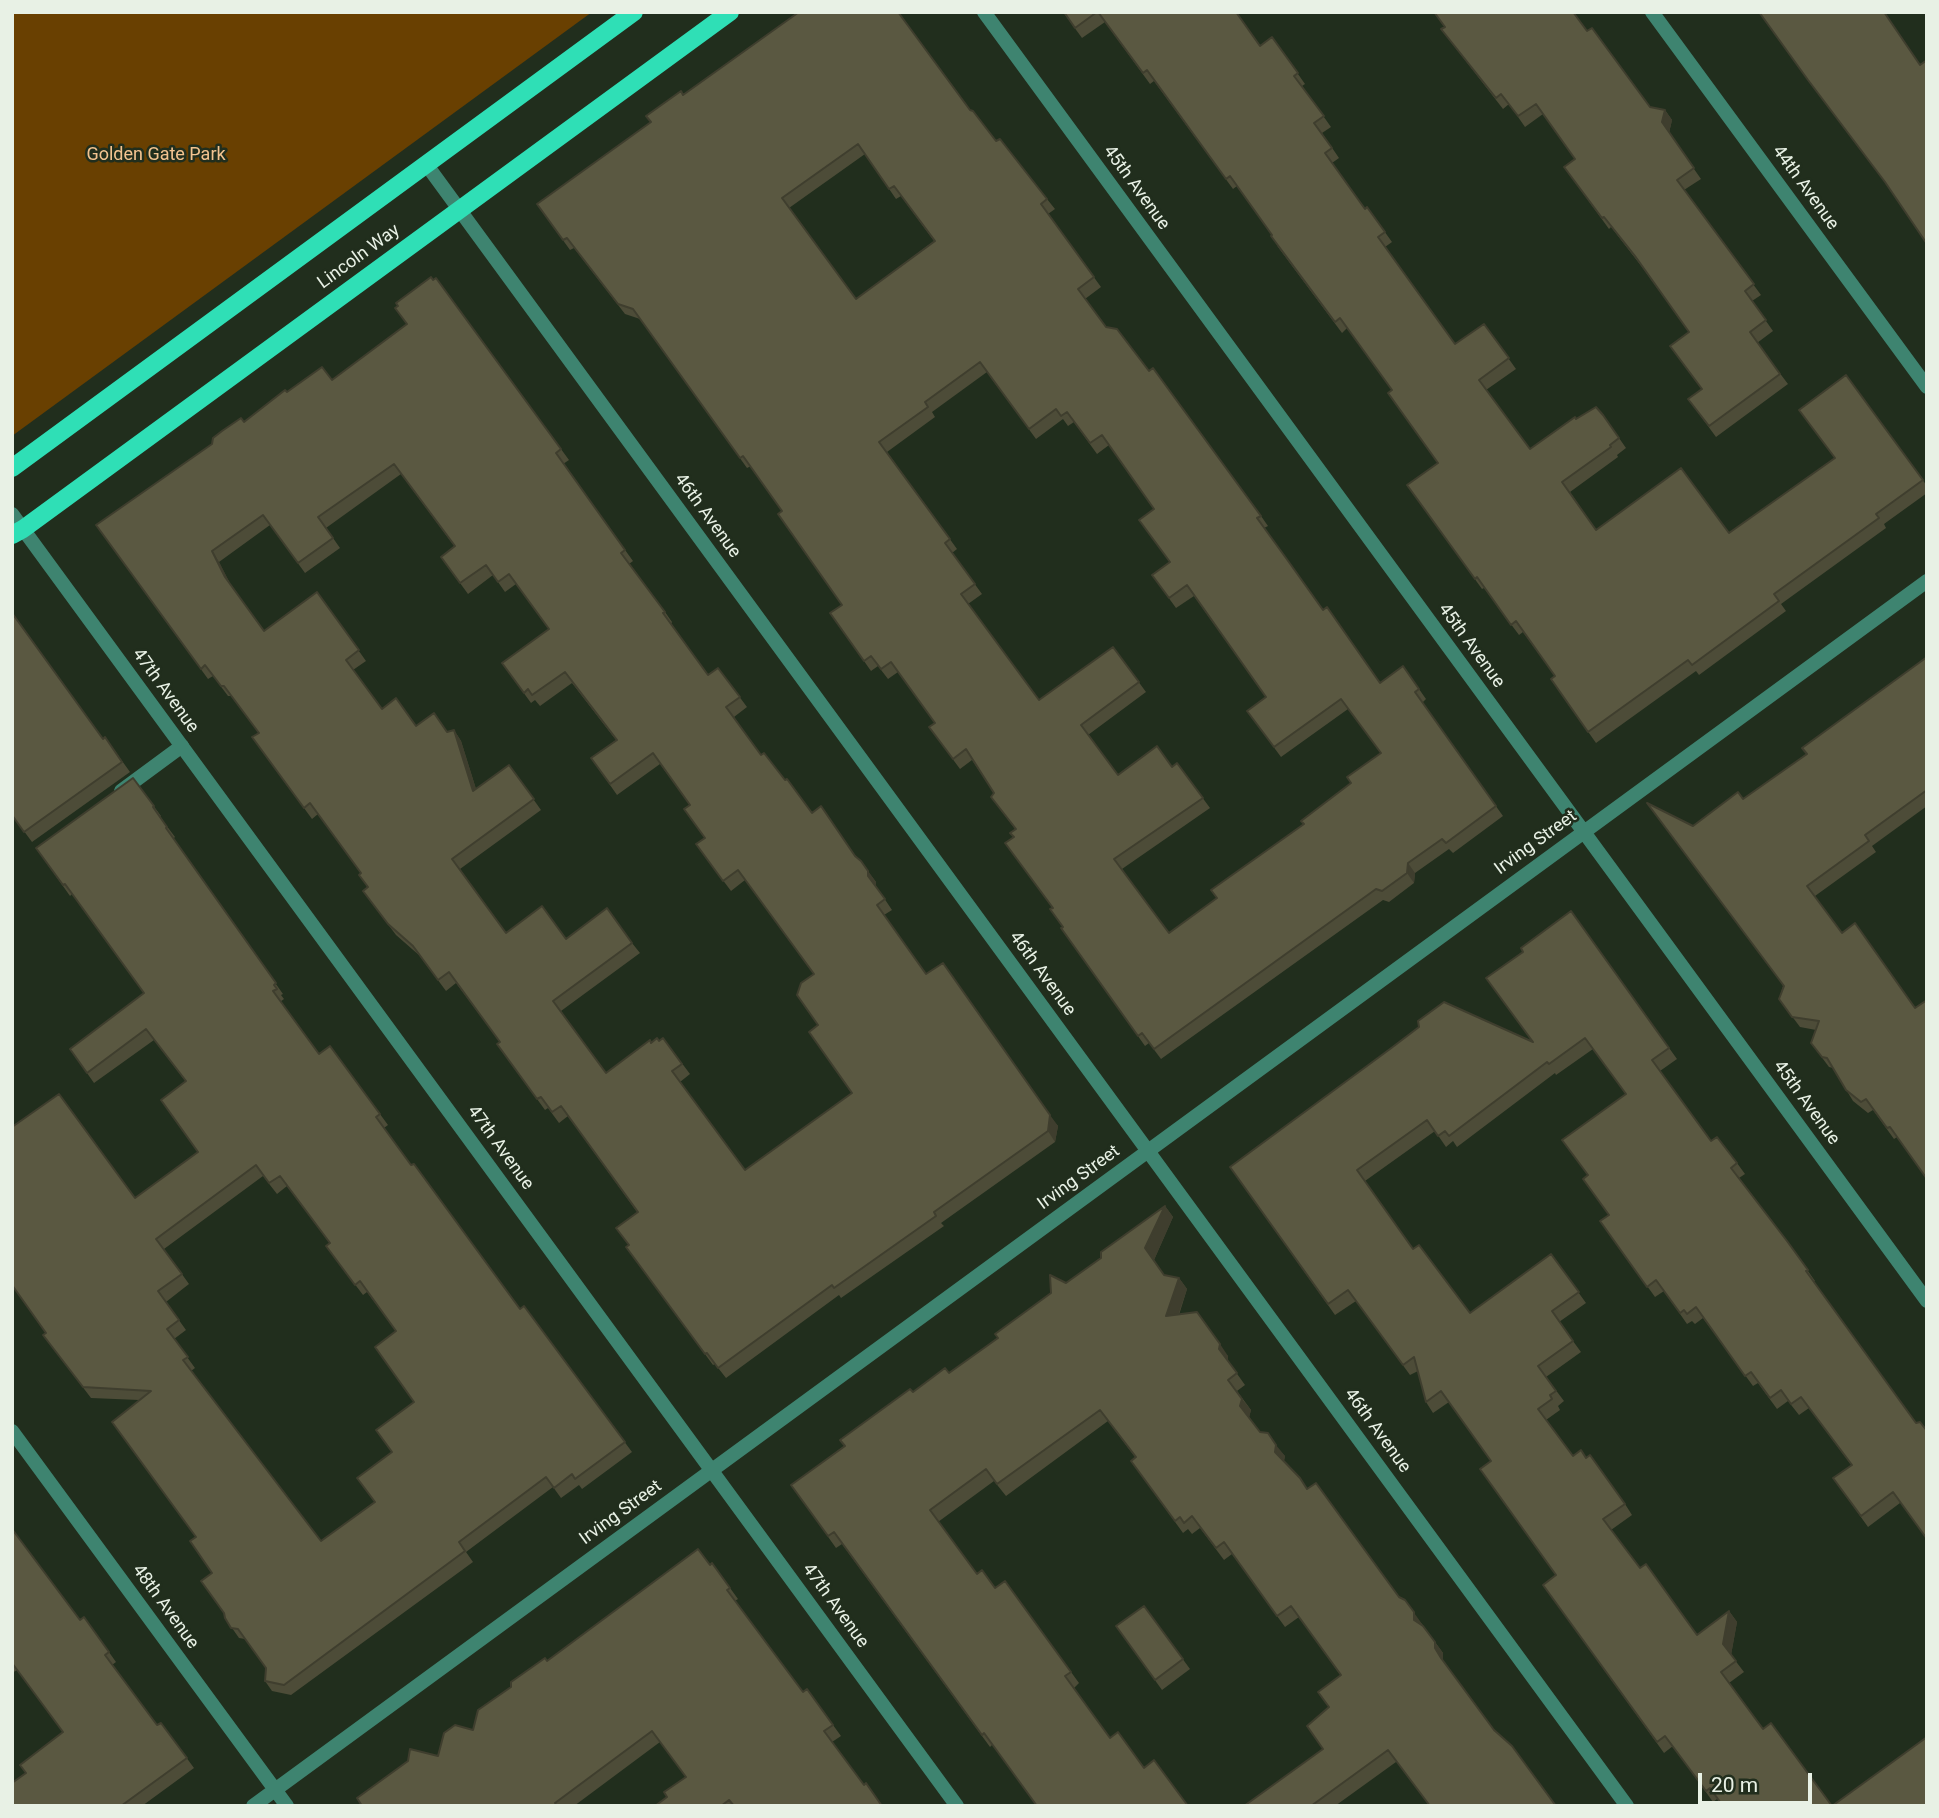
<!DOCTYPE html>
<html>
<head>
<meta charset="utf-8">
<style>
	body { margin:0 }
	#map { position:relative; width:1939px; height:1818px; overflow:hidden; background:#212e1d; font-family:Roboto,sans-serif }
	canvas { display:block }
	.frame { position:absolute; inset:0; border:14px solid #e8f1e5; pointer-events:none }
	.scale { position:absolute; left:1698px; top:1773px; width:114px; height:32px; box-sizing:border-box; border:4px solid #e8f1e5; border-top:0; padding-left:9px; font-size:21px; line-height:24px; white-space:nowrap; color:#e8f1e5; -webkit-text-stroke:5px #212e1d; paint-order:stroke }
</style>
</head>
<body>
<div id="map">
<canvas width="1939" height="1818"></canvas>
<div class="frame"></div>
<div class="scale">20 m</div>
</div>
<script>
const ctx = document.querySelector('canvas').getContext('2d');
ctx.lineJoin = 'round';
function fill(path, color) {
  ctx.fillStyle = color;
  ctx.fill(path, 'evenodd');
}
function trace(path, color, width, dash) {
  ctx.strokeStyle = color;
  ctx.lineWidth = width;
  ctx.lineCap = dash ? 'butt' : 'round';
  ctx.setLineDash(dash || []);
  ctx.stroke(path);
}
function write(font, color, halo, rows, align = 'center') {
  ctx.font = font + ' Roboto,sans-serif';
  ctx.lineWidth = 5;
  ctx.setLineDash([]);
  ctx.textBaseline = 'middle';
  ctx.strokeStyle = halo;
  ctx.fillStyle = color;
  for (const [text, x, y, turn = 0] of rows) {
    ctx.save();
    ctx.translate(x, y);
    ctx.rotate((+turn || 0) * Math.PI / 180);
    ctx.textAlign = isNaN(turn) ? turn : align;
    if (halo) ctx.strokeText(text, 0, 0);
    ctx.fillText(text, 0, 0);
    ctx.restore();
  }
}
const green = new Path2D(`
	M12 12H592L12 436Z`);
const lane = new Path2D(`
	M121 791 182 746`);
const street = new Path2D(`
	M984 12 1927 1301
	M1652 12 1927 387
	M426 164 1627 1806
	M12 514 957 1806
	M12 1431 287 1806
	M253 1806 1927 581`);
const primary = new Path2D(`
	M12 468 634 12
	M12 535 23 529 730 12`);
const wall = new Path2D(`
	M1063 12H1236L1260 46 1272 37 1305 84 1302 86 1331 127 1322 133 1339 158 1332 163 1365 209 1367 207 1392 242 1385 247 1455 344 1484 324 1516 369 1486 390 1530 449 1576 419 1603 415 1626 448 1617 455 1618 457 1570 492 1596 530 1729 533 1835 458 1846 375 1927 486V493L1884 524 1886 528 1781 604 1786 611 1699 675 1696 671 1596 743 1551 679 1555 676 1523 632 1519 635 1484 588 1482 589 1407 485 1438 463 1392 390 1347 328 1342 333 1278 247 1272 235 1237 186 1233 189 1154 81 1150 84 1105 22 1082 38Z
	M1441 29 1587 31 1650 107 1665 110 1672 120 1669 133 1701 179 1684 190 1761 295 1752 301 1773 331 1757 343 1788 384 1716 437 1688 399 1701 389 1689 332 1642 267 1611 227 1609 229 1564 167 1575 159 1543 114 1525 127 1509 104 1503 109Z
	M683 95 970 110 1047 199 1055 209 1048 214 1101 287 1085 299 1106 327 1261 516 1268 526 1264 528 1323 610 1380 683 1419 689 1426 699 1422 703 1503 816 1453 853 1449 849 1415 873 1414 883 1389 902 1383 900 1161 1059 1149 1043 1145 1046 1061 928 1063 927 1013 837 1015 829 991 797 994 793 972 760 960 769 929 727 935 723 898 672 888 679 878 666 871 671 830 613 842 605 782 511 751 466 747 468 640 319 625 314 574 248 570 250 537 204 651 122ZM865 154 896 199 901 196 934 241 856 299 789 208ZM987 372 1036 439 1063 419 1068 426 1074 422 1097 454 1109 445 1154 509 1170 562 1152 575 1176 608 1194 596 1266 697 1247 711 1281 757 1348 709 1381 753 1351 783 1304 824 1217 898 1169 933 1122 869 1210 808 1177 763 1172 767 1118 775 1088 735 1146 692 1113 647 1039 700 968 604 982 594 952 553 957 549 887 452 935 417 932 412Z
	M436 278 569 460 563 464 633 561 629 564 665 612 672 622 671 624 708 675 718 668 747 707 734 717 761 755 785 780 812 813 856 856 876 882V886L892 910 884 915 926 974 1058 1126 1055 1142 941 1223 944 1226 841 1298 839 1295 726 1378 715 1364 713 1365 626 1247 629 1245 637 1212 568 1116 559 1123 548 1108 545 1110 497 1044 500 1042 456 983 446 991 420 956 396 935 363 891 367 887 361 873 318 814 312 819 252 737 259 733 232 696H228L213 676 208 679 96 525 287 392 332 380 407 324 433 280ZM401 474 455 547 441 557 468 594 493 575 505 592 516 584 549 629 502 663 531 703 535 700 540 706 572 683 616 740 591 758 617 795 660 764 690 805 705 838 704 855 731 891 745 880 814 974 818 1025 852 1093 745 1170 680 1082 690 1074 663 1038 659 1041 651 1043 606 1073 561 1011 640 953 632 943 566 939 506 933 460 869 541 810 509 765 476 789 461 741 454 730 447 732 416 726 382 709 353 670 366 661 317 592 264 631 231 586 219 562 270 525 305 573 340 548 326 528Z
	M1927 657V806L1872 846 1876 852 1815 896 1897 1137 1894 1139 1873 1110 1868 1113 1853 1101 1833 1068 1829 1067 1811 1043 1816 1030 1800 1027 1779 999 1783 986 1693 826 1743 799 1807 754Z
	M105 737 130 772 32 842 12 815Z
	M133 778 161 816 160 817 175 837 173 839 283 994 281 995 284 999 280 1002 319 1054 330 1046 388 1125 384 1128 411 1165 520 1309 524 1306 632 1452 582 1489 579 1485 561 1498 553 1487 466 1552 473 1562 291 1695 272 1691 265 1681 266 1668 245 1639 239 1638 225 1618 212 1573 196 1537 139 1400 91 1398 43 1335 46 1333 135 1198 198 1152 186 1082 154 1040 94 1083 70 1049 144 993 72 894 70 896 36 848ZM263 1176 277 1194 287 1186 330 1243 326 1246 363 1295 367 1292 396 1331 414 1402 392 1452 374 1502 321 1541 191 1371 195 1368 174 1339 186 1330 166 1302 189 1284 164 1249Z
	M1571 911 1677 1059 1660 1071 1711 1141 1737 1163 1745 1174 1739 1178 1787 1241 1815 1281 1813 1282 1900 1503 1868 1527 1833 1478 1852 1466 1809 1408 1799 1415 1788 1401 1777 1409 1758 1383 1753 1386 1703 1318 1695 1324 1692 1321 1687 1324 1664 1291 1655 1297 1600 1221 1609 1215 1588 1175 1626 1094 1593 1049 1556 1075 1555 1073 1457 1147 1453 1141 1446 1147 1435 1131 1365 1181 1413 1249 1470 1313 1551 1254 1586 1303 1559 1322 1581 1352 1546 1377 1564 1401 1558 1406 1560 1410 1546 1420 1573 1456 1625 1504 1632 1515 1611 1530 1640 1568 1697 1635 1729 1611 1737 1622 1731 1655 1744 1672 1729 1683 1717 1799 1713 1802 1673 1746 1664 1753 1543 1585 1556 1575 1491 1461 1449 1402 1433 1413 1426 1402 1418 1371 1410 1375 1356 1301 1335 1315 1230 1167 1533 1042 1523 952Z
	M1165 1206 1173 1217 1154 1260 1164 1275 1179 1278 1187 1289 1179 1315 1228 1356V1361L1245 1385 1237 1391 1251 1410 1249 1417 1260 1432 1285 1456 1284 1461 1422 1624 1443 1653V1660L1396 1762 1335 1806H1244L1323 1749 1329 1708 1341 1676 1299 1617 1285 1627 1232 1554 1224 1560 1200 1528 1192 1534 1188 1529 1183 1533 1131 1461 1135 1457 1108 1421 1006 1496 994 1481 938 1522 977 1574 995 1588 1005 1581 1079 1683 1074 1688 1110 1738 1188 1806 992 1745 990 1747 842 1544 836 1548 791 1485 844 1446 913 1392 949 1373 998 1338 1066 1283 1101 1258Z
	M12 1529 80 1620 84 1617 116 1662 112 1665 157 1725 161 1723 194 1768 142 1806H12L26 1773 63 1732 17 1670 12 1673Z
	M712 1563 738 1599 735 1601 803 1692 833 1725 841 1736 832 1742 864 1785 882 1806H655L667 1797 686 1777 660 1742 574 1806H362L438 1756 473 1730 547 1661Z
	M1144 1606 1190 1669 1162 1690 1116 1626Z`);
const shadedWall = new Path2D(`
	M1665 110 1672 120 1669 133 1662 122Z
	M212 551 219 562 232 587 225 577Z
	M454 730 461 741 480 802 473 791Z
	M861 861 876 882V887L868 876Z
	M1408 863 1415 873 1414 883 1407 873Z
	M1050 1115 1058 1126 1055 1142 1048 1131Z
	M1165 1206 1173 1217 1154 1260 1145 1248Z
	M1179 1278 1187 1289 1174 1328 1166 1316Z
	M1220 1344 1228 1356V1361L1219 1349Z
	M1242 1399 1251 1410 1249 1418 1240 1406Z
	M1276 1445 1285 1456 1283 1464 1275 1452Z
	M1405 1600 1422 1624V1632L1414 1620Z
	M1729 1611 1737 1622 1731 1655 1723 1644Z
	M1435 1642 1443 1653V1660L1449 1670 1435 1648Z`);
const building = new Path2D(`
	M799 12H898L970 110 973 111 996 141 1000 139 1047 199 1041 204 1094 277 1078 289 1106 327 1117 329 1149 371 1153 368 1261 516 1257 518 1286 558 1323 610 1327 607 1380 683 1403 666 1419 689 1415 692 1496 806 1446 843 1442 839 1408 863 1407 873 1382 891 1376 889 1154 1049 1142 1033 1138 1036 1061 928 1063 927 1050 909 1053 908 1005 843 1014 837 1010 833 1016 829 991 797 994 793 966 749 953 759 929 727 935 723 891 662 881 669 871 656 864 661 830 613 842 605 778 514 782 511 743 456 740 458 633 309 618 304 567 238 563 240 537 204 651 122 646 116 681 91 683 95ZM858 144 889 189 894 186 935 241 856 299 782 198ZM980 362 1029 429 1056 409 1061 416 1067 412 1090 443 1102 435 1154 509 1139 520 1170 562 1152 575 1169 598 1187 585 1266 697 1247 711 1274 747 1341 699 1381 753 1347 777 1351 783 1301 821 1304 824 1211 890 1217 898 1169 933 1114 859 1203 798 1177 763 1172 767 1157 746 1118 775 1081 725 1139 682 1113 647 1039 700 961 594 975 584 945 543 950 539 879 442 928 407 925 402Z
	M1064 12H1097L1075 28Z
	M1098 12H1236L1260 46 1272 37 1298 73 1294 76 1324 116 1314 123 1332 148 1325 153 1365 209 1367 207 1385 232 1378 237 1455 344 1484 324 1509 358 1479 380 1530 449 1575 417 1576 419 1596 407 1603 415 1619 438 1610 445 1611 447 1562 482 1596 530 1681 468 1729 533 1835 458 1799 410 1846 375 1923 480 1876 514 1879 518 1774 594 1779 601 1692 665 1688 660 1588 732 1551 679 1555 676 1516 621 1511 625 1477 577 1475 579 1407 485 1438 463 1388 393 1392 390 1340 318 1335 322 1271 236 1272 235 1230 176 1226 179 1147 70 1143 73Z
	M1434 12H1573L1587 31 1592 28 1650 107 1665 110 1662 122 1694 168 1677 180 1754 284 1745 291 1766 320 1750 332 1780 374 1709 426 1688 399 1702 389 1670 346 1689 332 1635 256 1604 217 1602 218 1564 167 1575 159 1536 104 1518 116 1501 94 1496 98 1441 29 1445 27Z
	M1759 12H1884L1920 65 1927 60V244L1885 182 1808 80Z
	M431 277 433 280 436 278 561 449 556 453 625 550 621 553 665 612 663 613 708 675 718 668 740 697 726 707 761 755 764 753 785 780 787 779 812 813 821 806 855 856 861 861 868 871V876L885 899 877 905 926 974 943 963 1050 1115 1048 1131 934 1212 936 1216 834 1288 832 1285 718 1368 707 1353 705 1354 626 1247 629 1245 616 1228 638 1212 561 1106 552 1112 541 1097 537 1099 497 1044 500 1042 449 972 438 980 413 946 388 924 363 891 368 887 359 875 361 873 310 803 304 808 252 737 259 733 224 686H221L205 665 201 669 96 525 212 444 213 438 222 431 241 418 244 422 285 390 287 392 322 367 332 380 407 324 395 308 398 306 396 303ZM394 464 455 546 441 557 460 583 486 565 498 582 509 574 549 629 502 663 524 693 528 689 532 695 565 672 617 740 591 758 610 784 653 753 690 805 684 809 705 838 696 844 723 881 738 870 814 974 801 983 797 995 818 1025 809 1032 852 1093 745 1170 672 1071 682 1064 663 1038 659 1041 657 1038 651 1043 650 1040 606 1073 553 1001 632 943 607 908 566 939 542 906 506 933 452 859 534 799 509 765 473 791 454 730 447 732 434 713 416 726 396 698 382 709 346 660 359 650 317 592 264 631 225 577 212 551 263 515 298 563 333 538 318 517Z
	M12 613 103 739 105 737 122 762 24 832 12 815Z
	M1927 657V790L1865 835 1869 841 1807 886 1842 933 1855 923 1915 1008 1927 1000V1179L1890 1127 1887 1128 1866 1099 1861 1102 1846 1090 1827 1058 1822 1057 1811 1043 1819 1021 1792 1017 1779 999 1784 986 1647 803 1693 826 1738 792 1743 799 1807 754 1802 748Z
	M133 778 154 806 153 807 167 827 166 828 276 983 274 985 277 989 273 991 319 1054 330 1046 380 1114 376 1117 411 1165 414 1164 520 1309 524 1306 625 1442 575 1479 572 1474 554 1488 546 1477 459 1542 465 1551 284 1685 265 1681 266 1668 238 1629 231 1628 225 1618 224 1613 201 1581 212 1573 190 1541 196 1537 112 1422 151 1391 83 1387 43 1335 46 1333 12 1285V1127L59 1094 135 1198 198 1152 161 1100 186 1081 146 1029 87 1073 70 1049 144 993 65 884 63 885 36 848ZM256 1165 269 1183 280 1176 330 1243 326 1246 355 1285 360 1281 396 1331 375 1347 414 1402 376 1430 392 1452 357 1478 375 1502 321 1541 183 1360 188 1357 167 1329 179 1320 158 1291 182 1274 156 1239Z
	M1571 911 1669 1048 1652 1060 1711 1141 1717 1137 1737 1163 1731 1168 1787 1241 1808 1270 1806 1271 1916 1423 1920 1422 1927 1431V1539L1893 1492 1861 1516 1833 1478 1852 1465 1801 1397 1791 1404 1781 1390 1770 1398 1751 1372 1745 1376 1696 1307 1687 1314 1684 1310 1680 1313 1656 1280 1647 1287 1600 1221 1609 1215 1583 1179 1588 1175 1562 1140 1626 1094 1585 1038 1549 1064 1547 1062 1449 1136 1445 1131 1438 1136 1427 1120 1357 1170 1413 1249 1419 1245 1470 1313 1551 1254 1579 1292 1552 1311 1573 1341 1538 1366 1556 1391 1550 1395 1552 1399 1538 1409 1573 1456 1581 1450 1586 1458 1590 1455 1625 1504 1603 1519 1640 1568 1646 1564 1697 1635 1729 1611 1723 1644 1736 1661 1721 1672 1763 1729 1771 1723 1832 1806H1723L1710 1788 1706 1791 1665 1736 1657 1742 1543 1585 1556 1575 1480 1469 1491 1461 1441 1391 1426 1402 1414 1357 1403 1365 1348 1290 1328 1304 1230 1167 1390 1049 1419 1027 1418 1021 1444 1002 1533 1042 1486 978 1523 952 1521 948Z
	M1165 1206 1145 1248 1164 1275 1179 1278 1166 1316 1197 1312 1220 1344 1219 1349 1237 1373 1228 1380 1242 1399 1240 1406 1260 1432 1268 1433 1276 1445 1275 1452 1300 1478 1307 1489 1316 1483 1399 1597 1405 1600 1414 1612V1620L1423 1626 1435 1642V1648L1441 1658 1494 1730 1512 1746 1556 1806H1430L1388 1750 1311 1806H1244L1323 1749 1307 1726 1329 1707 1318 1692 1341 1675 1291 1606 1277 1616 1224 1542 1216 1548 1192 1516 1184 1523 1180 1517 1175 1521 1131 1461 1136 1457 1100 1410 997 1484 986 1469 930 1510 977 1574 982 1570 995 1588 1005 1581 1071 1672 1065 1676 1110 1738 1118 1732 1144 1768 1154 1760 1188 1806H1037L984 1733 982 1735 834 1532 828 1536 791 1485 845 1446 840 1440 910 1389 913 1392 945 1368 949 1373 998 1338 995 1334 1051 1293 1050 1275 1066 1283 1101 1258V1252Z
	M12 1529 80 1620 84 1617 109 1652 105 1655 157 1725 161 1723 187 1758 121 1806H12V1783L26 1773 20 1765 63 1732 12 1663Z
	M698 1549 710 1565 712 1563 730 1588 727 1590 803 1692 807 1689 833 1725 824 1731 864 1785 866 1783 882 1806H734L729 1800 721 1806H655L667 1797 664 1792 686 1777 652 1731 555 1803 557 1806H362L357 1798 408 1761 410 1749 438 1756 444 1733 455 1725 473 1730 478 1710 511 1687V1682L545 1658 547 1661Z
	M1144 1606 1183 1659 1155 1680 1116 1626Z
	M1927 1737V1806H1832Z`);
const parkNames = [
	["Golden Gate Park",156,155]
];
const streetNames = [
	["45th Avenue",1136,188,54],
	["44th Avenue",1805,188,54],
	["Lincoln Way",359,257,-36],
	["46th Avenue",707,516,54],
	["45th Avenue",1471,646,54],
	["47th Avenue",165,691,54],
	["Irving Street",1536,843,-36],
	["46th Avenue",1042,974,54],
	["45th Avenue",1806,1103,54],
	["47th Avenue",500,1148,54],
	["Irving Street",1079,1178,-36],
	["46th Avenue",1377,1431,54],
	["Irving Street",621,1513,-36],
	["47th Avenue",835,1606,54],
	["48th Avenue",165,1607,54]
];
fill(green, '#694001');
trace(lane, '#3e8470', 14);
trace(street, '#3e8470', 14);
trace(primary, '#2fdfb6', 18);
fill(wall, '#4d4c38');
fill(shadedWall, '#3f3e2e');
fill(building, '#5a5841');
trace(building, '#3f3e2e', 2);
write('18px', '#f3c490', '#212e1d', parkNames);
write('18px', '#e8f1e5', '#212e1d', streetNames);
</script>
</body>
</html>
